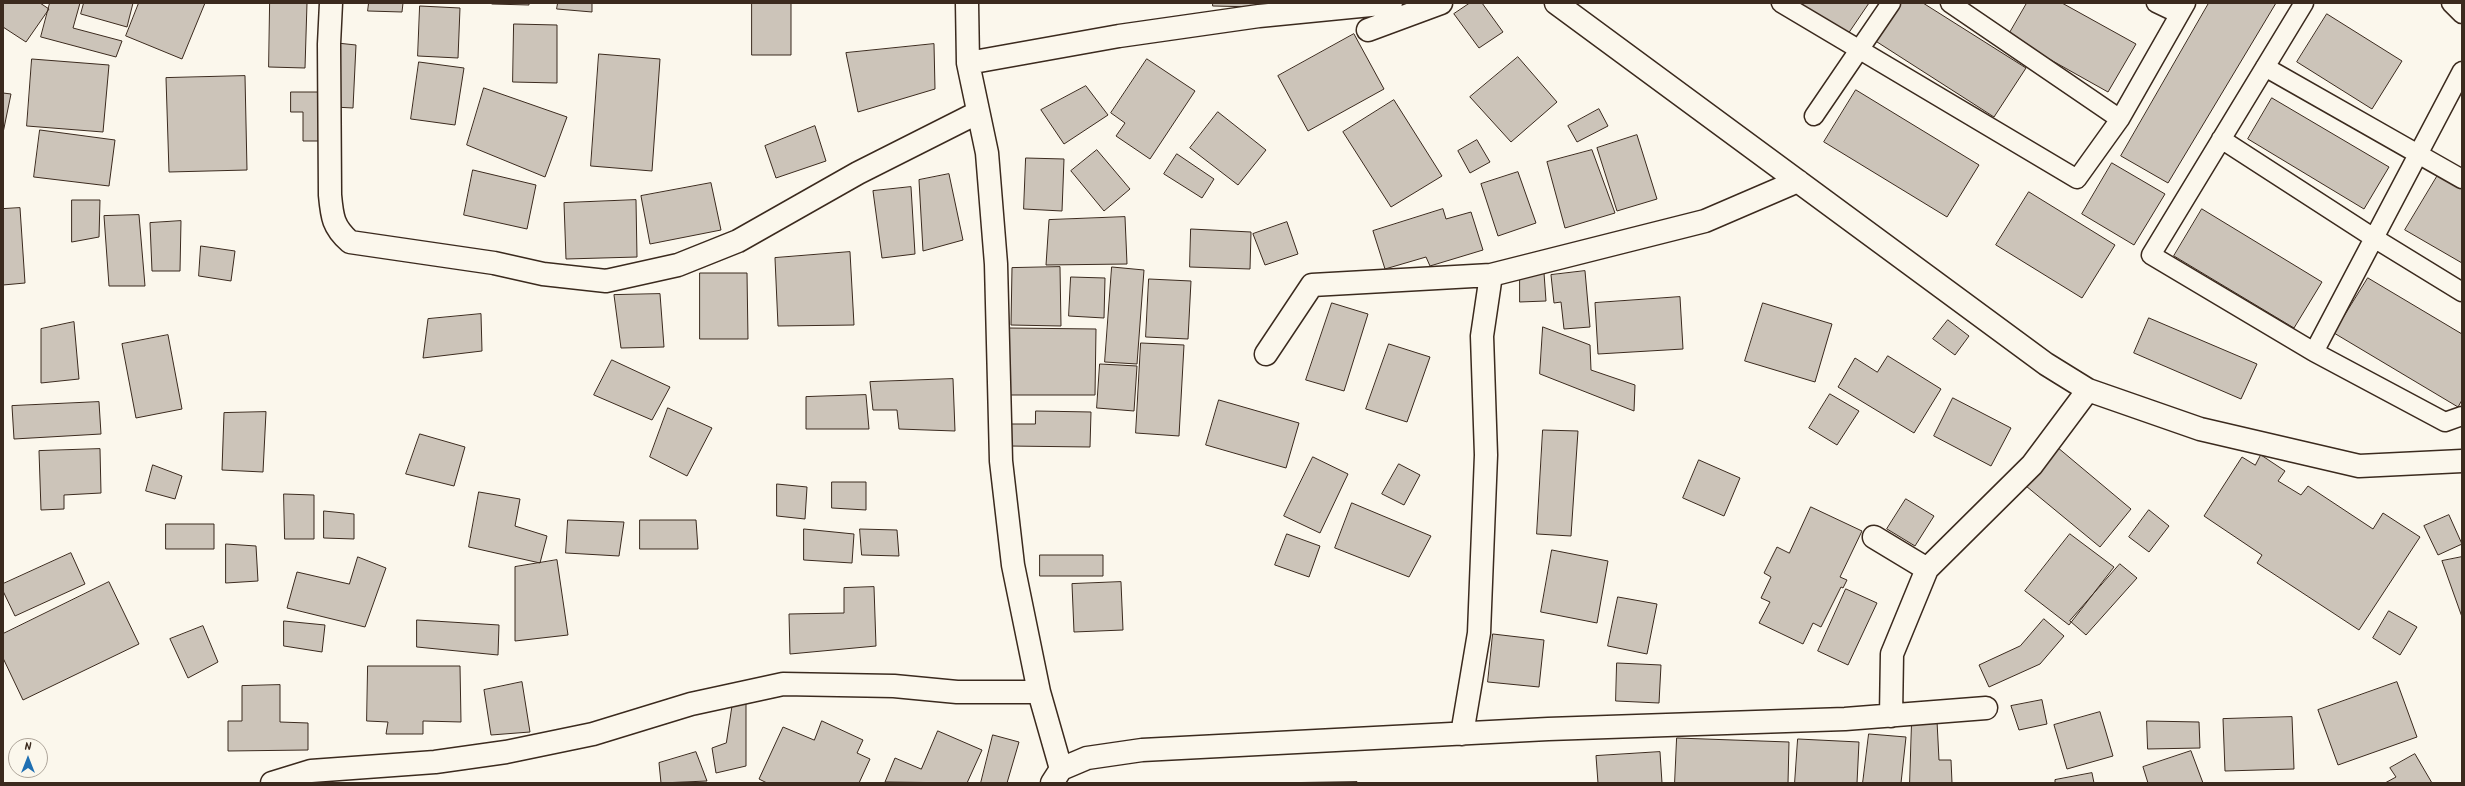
<!DOCTYPE html>
<html>
<head>
<meta charset="utf-8">
<style>
	body { margin:0 }
	#map { position:relative; width:2465px; height:786px; overflow:hidden; background:#fbf7ec; font-family:Kalam,sans-serif }
	canvas { display:block }
	.frame { position:absolute; inset:0; border:4px solid #3b2a1e; pointer-events:none }
	.north { position:absolute; left:8px; top:738px; width:40px; height:40px; box-sizing:border-box; background:#fbf7ec; border:1px solid #aea59a; border-radius:50%; rotate:0deg; font-size:11px; font-weight:700; line-height:16px; text-align:center; color:#3b2a1e }
	.north::after { content:''; display:block; margin:auto; width:14px; height:18px; background:#1f6fb2; clip-path:polygon(50% 0,100% 100%,50% 72%,0 100%) }
</style>
</head>
<body>
<div id="map">
<canvas width="2465" height="786"></canvas>
<div class="frame"></div>
<div class="north">N</div>
</div>
<script>
const ctx = document.querySelector('canvas').getContext('2d');
ctx.lineJoin = 'round';
function fill(path, color) {
  ctx.fillStyle = color;
  ctx.fill(path, 'evenodd');
}
function trace(path, color, width, dash) {
  ctx.strokeStyle = color;
  ctx.lineWidth = width;
  ctx.lineCap = dash ? 'butt' : 'round';
  ctx.setLineDash(dash || []);
  ctx.stroke(path);
}
const building = new Path2D(`
	M3 3H40L49 9 26 42 3 27Z
	M50 3H80L73 28 122 41 116 57 41 37Z
	M84 3H133L127 27 81 14Z
	M139 3H205L182 59 126 36Z
	M270 3H307L305 68 269 67Z
	M369 3H403L402 12 368 11Z
	M492 3H529V5L492 4Z
	M558 3H592V12L557 9Z
	M752 3H791V55H752Z
	M1213 3H1257V7L1213 6Z
	M1470 3H1482L1503 32 1479 48 1454 14Z
	M1799 3H1869L1848 34Z
	M1898 3H1923L2026 68 1994 117 1874 40Z
	M2027 3H2062L2136 44 2108 92 2008 36Z
	M2209 3H2276L2168 183 2121 156Z
	M420 6 460 8 458 58 418 56Z
	M2327 14 2402 61 2372 109 2297 62Z
	M514 24 557 25V83L513 82Z
	M1354 34 1384 89 1308 131 1278 76Z
	M337 43 356 45 353 108 334 107Z
	M934 44 935 89 858 112 846 53Z
	M599 54 660 59 652 171 591 166Z
	M1518 57 1557 102 1511 142 1470 97Z
	M32 59 109 65 103 132 27 126Z
	M1147 59 1195 91 1150 159 1116 136 1125 123 1111 113Z
	M419 62 464 68 455 125 411 119Z
	M245 76 247 170 169 172 166 78Z
	M1086 86 1108 115 1064 144 1041 110Z
	M484 88 567 117 545 177 467 145Z
	M1856 90 1979 165 1947 217 1824 142Z
	M291 92H321V141H303V112H291Z
	M3 93 11 94 3 133Z
	M2272 98 2389 167 2364 209 2248 139Z
	M1394 100 1442 176 1391 207 1343 132Z
	M1599 109 1608 126 1577 142 1568 126Z
	M1218 112 1266 150 1238 185 1190 148Z
	M815 126 826 161 776 178 765 146Z
	M40 130 115 140 109 186 34 177Z
	M1637 135 1657 199 1617 211 1597 148Z
	M1477 140 1490 162 1470 173 1458 151Z
	M1097 150 1130 189 1104 211 1071 171Z
	M1592 150 1615 213 1565 228 1547 162Z
	M1177 154 1214 179 1202 198 1164 174Z
	M1026 158 1064 159 1062 211 1024 209Z
	M2112 163 2165 194 2134 245 2082 214Z
	M473 170 536 185 527 229 464 215Z
	M1518 172 1536 223 1498 236 1481 184Z
	M949 174 963 240 923 251 919 180Z
	M2438 175 2462 189V263L2405 230Z
	M711 183 721 230 650 244 641 196Z
	M911 187 915 254 882 258 873 191Z
	M2029 192 2115 245 2082 298 1996 245Z
	M72 200H100L99 237 72 242Z
	M636 200 637 257 566 259 564 203Z
	M20 208 25 283 3 285V209Z
	M1443 209 1446 219 1471 212 1483 250 1430 266 1426 257 1385 269 1373 231Z
	M2202 209 2322 282 2294 328 2174 256Z
	M139 215 145 286H109L104 216Z
	M1125 217 1127 264 1046 265 1049 220Z
	M181 221 180 271H152L150 223Z
	M1287 222 1298 254 1265 265 1253 234Z
	M1191 229 1251 232 1250 269 1190 267Z
	M201 246 235 251 231 281 199 276Z
	M850 252 854 325 778 326 775 258Z
	M1060 267 1061 326 1011 325 1012 268Z
	M1112 267 1144 270 1137 364 1105 362Z
	M1585 271 1590 327 1564 329 1561 302 1554 303 1551 275Z
	M700 273H747L748 339H700Z
	M1520 273H1544L1546 301 1520 302Z
	M1071 277 1105 278 1104 318 1069 316Z
	M2368 278 2462 334V400L2458 407 2334 333Z
	M1149 279 1191 281 1188 339 1146 337Z
	M660 294 664 347 621 348 614 295Z
	M1680 297 1683 349 1598 354 1595 303Z
	M1332 303 1368 314 1344 391 1306 380Z
	M1763 303 1832 324 1815 382 1745 361Z
	M481 314 482 351 423 358 428 319Z
	M2149 318 2257 364 2241 399 2134 353Z
	M1948 320 1969 336 1955 355 1933 339Z
	M74 322 79 379 41 383V329Z
	M1543 327 1590 345 1591 370 1635 385 1634 411 1540 374Z
	M1008 328 1096 329 1095 395H1008Z
	M168 335 182 409 136 418 122 344Z
	M1141 343 1184 345 1179 436 1136 433Z
	M1389 344 1430 357 1407 422 1366 409Z
	M1888 356 1941 389 1914 433 1838 387 1855 358 1877 372Z
	M612 360 670 387 652 420 594 395Z
	M1100 364 1137 366 1134 411 1097 408Z
	M953 379 955 431 899 429 897 410H873L870 382Z
	M1830 394 1859 411 1837 445 1809 428Z
	M866 395 869 429H806V397Z
	M1953 398 2011 428 1991 466 1934 436Z
	M1219 400 1299 423 1286 468 1206 445Z
	M99 402 101 434 14 439 12 406Z
	M668 408 712 428 687 476 650 457Z
	M1036 411 1091 412 1090 447 1009 446 1010 424H1035Z
	M266 412 263 472 222 470 224 413Z
	M1543 430 1578 431 1571 536 1537 534Z
	M420 434 465 447 454 486 406 474Z
	M2057 447 2131 509 2100 547 2026 486Z
	M100 449 101 493 64 495V509L41 510 39 451Z
	M2261 455 2285 471 2278 481 2301 495 2308 486 2373 529 2383 513 2420 537 2359 630 2257 563 2262 555 2204 516 2242 457 2255 465Z
	M1313 457 1348 474 1320 533 1284 516Z
	M1699 460 1740 478 1724 516 1683 498Z
	M1399 464 1420 475 1404 505 1382 494Z
	M153 465 182 476 175 499 146 491Z
	M832 482H866V510L832 508Z
	M777 484 807 487 805 519 777 516Z
	M479 492 520 499 515 526 547 536 540 563 469 547Z
	M284 494 314 495V539H285Z
	M1906 499 1934 516 1915 546 1887 529Z
	M1352 503 1431 536 1409 577 1335 548Z
	M1811 507 1862 531 1840 577 1847 580 1843 588 1841 587 1821 627 1813 623 1803 644 1759 623 1770 602 1761 598 1771 577 1764 573 1777 547 1789 553Z
	M2149 510 2169 526 2149 552 2129 537Z
	M324 511 354 514V539L324 538Z
	M2449 515 2462 544 2438 555 2424 526Z
	M568 520 624 522 619 556 566 553Z
	M640 520H696L698 549H640Z
	M166 524H214V549H166Z
	M804 529 854 534 852 563 804 560Z
	M860 529 897 530 899 556 862 555Z
	M1287 534 1320 546 1309 577 1275 565Z
	M2070 534 2114 567 2069 625 2025 591Z
	M226 544 256 546 258 581 226 583Z
	M1552 550 1608 561 1597 623 1541 612Z
	M71 553 85 584 15 616 3 591V584Z
	M1040 555H1103V576H1040Z
	M358 557 386 568 365 627 287 608 297 572 349 584Z
	M2462 557V617L2442 561Z
	M557 560 568 635 515 641V567Z
	M2120 564 2137 578 2086 635 2070 621Z
	M109 582 139 644 23 700 3 658V634Z
	M1121 582 1123 630 1074 632 1072 584Z
	M874 587 876 646 790 654 789 614 844 613V588Z
	M1846 589 1877 603 1848 665 1818 651Z
	M1618 597 1657 604 1647 654 1608 646Z
	M2389 611 2417 627 2400 655 2373 638Z
	M2044 619 2064 636 2040 664 1989 687 1979 665 2020 646Z
	M417 620 499 625 498 655 417 647Z
	M284 621 325 625 322 652 284 646Z
	M203 626 218 662 188 678 170 639Z
	M1493 634 1544 640 1539 687 1488 682Z
	M1617 663 1661 665 1659 703 1616 701Z
	M368 666H460L461 722 423 721V734H386L388 722 367 721Z
	M522 682 530 732 491 735 484 690Z
	M2397 682 2417 737 2338 765 2318 710Z
	M280 685V722L308 723V750L228 751V721H242V686Z
	M2042 700 2047 724 2019 730 2011 706Z
	M733 702H746V766L716 773 712 748 726 743Z
	M2100 712 2113 756 2067 769 2054 725Z
	M2292 717 2294 769 2225 771 2223 719Z
	M822 721 863 740 857 753 870 759 859 783H767L759 779 783 727 814 740Z
	M1912 721H1937L1939 760H1951L1952 783H1910Z
	M2147 721 2199 722 2200 748 2148 749Z
	M938 731 982 750 967 783 885 782 895 758 921 769Z
	M1869 734 1906 737 1901 783H1863Z
	M993 735 1019 742 1007 783H981Z
	M1677 738 1789 742 1788 783H1675Z
	M1798 739 1859 742 1857 783H1795Z
	M2191 751 2203 783H2148L2143 767Z
	M696 752 707 781 661 783 659 763Z
	M1660 752 1662 783H1598L1596 756Z
	M2415 754 2432 783H2385L2396 777 2390 768Z
	M2092 773 2094 783H2055V780Z
	M1357 782V783H1270Z`);
const service = new Path2D(`
	M1781 3 2077 179 2120 119 2186 3
	M1950 3 2120 119
	M2156 3 2179 14
	M2304 3 2151 255 2314 352 2462 71
	M2451 3 2462 14
	M2265 67 2462 179
	M1814 116 1891 3
	M2221 139 2374 238 2462 292
	M2314 352 2445 422 2462 416`);
const minor = new Path2D(`
	M331 3 329 44 330 195C332 217 333 227 350 242L494 263 543 274 606 281 678 265 738 241 858 173 977 113
	M967 3 968 63 987 153 996 264 1001 461 1013 565 1039 692 1061 769 1052 783
	M1556 3 2046 364 2088 390 2200 429 2359 466 2462 461
	M1368 30 1441 3
	M968 63 1119 36 1259 16 1391 3
	M1266 354 1312 285 1491 275
	M1874 537 1927 569 1892 654 1891 716
	M1927 569 2032 465 2088 390
	M1462 734 1479 633 1486 455 1482 336 1491 275 1705 221 1798 181
	M1061 769 1087 758 1142 750 1548 729 1845 719 1986 708
	M272 783 311 771 435 762 506 752 593 734 691 704 783 684 894 686 957 692H1039`);
fill(building, '#ccc4b9');
trace(building, '#3b2a1e', 1);
trace(service, '#3b2a1e', 21);
trace(minor, '#3b2a1e', 25);
trace(service, '#fbf7ec', 18);
trace(minor, '#fbf7ec', 22);
</script>
</body>
</html>
